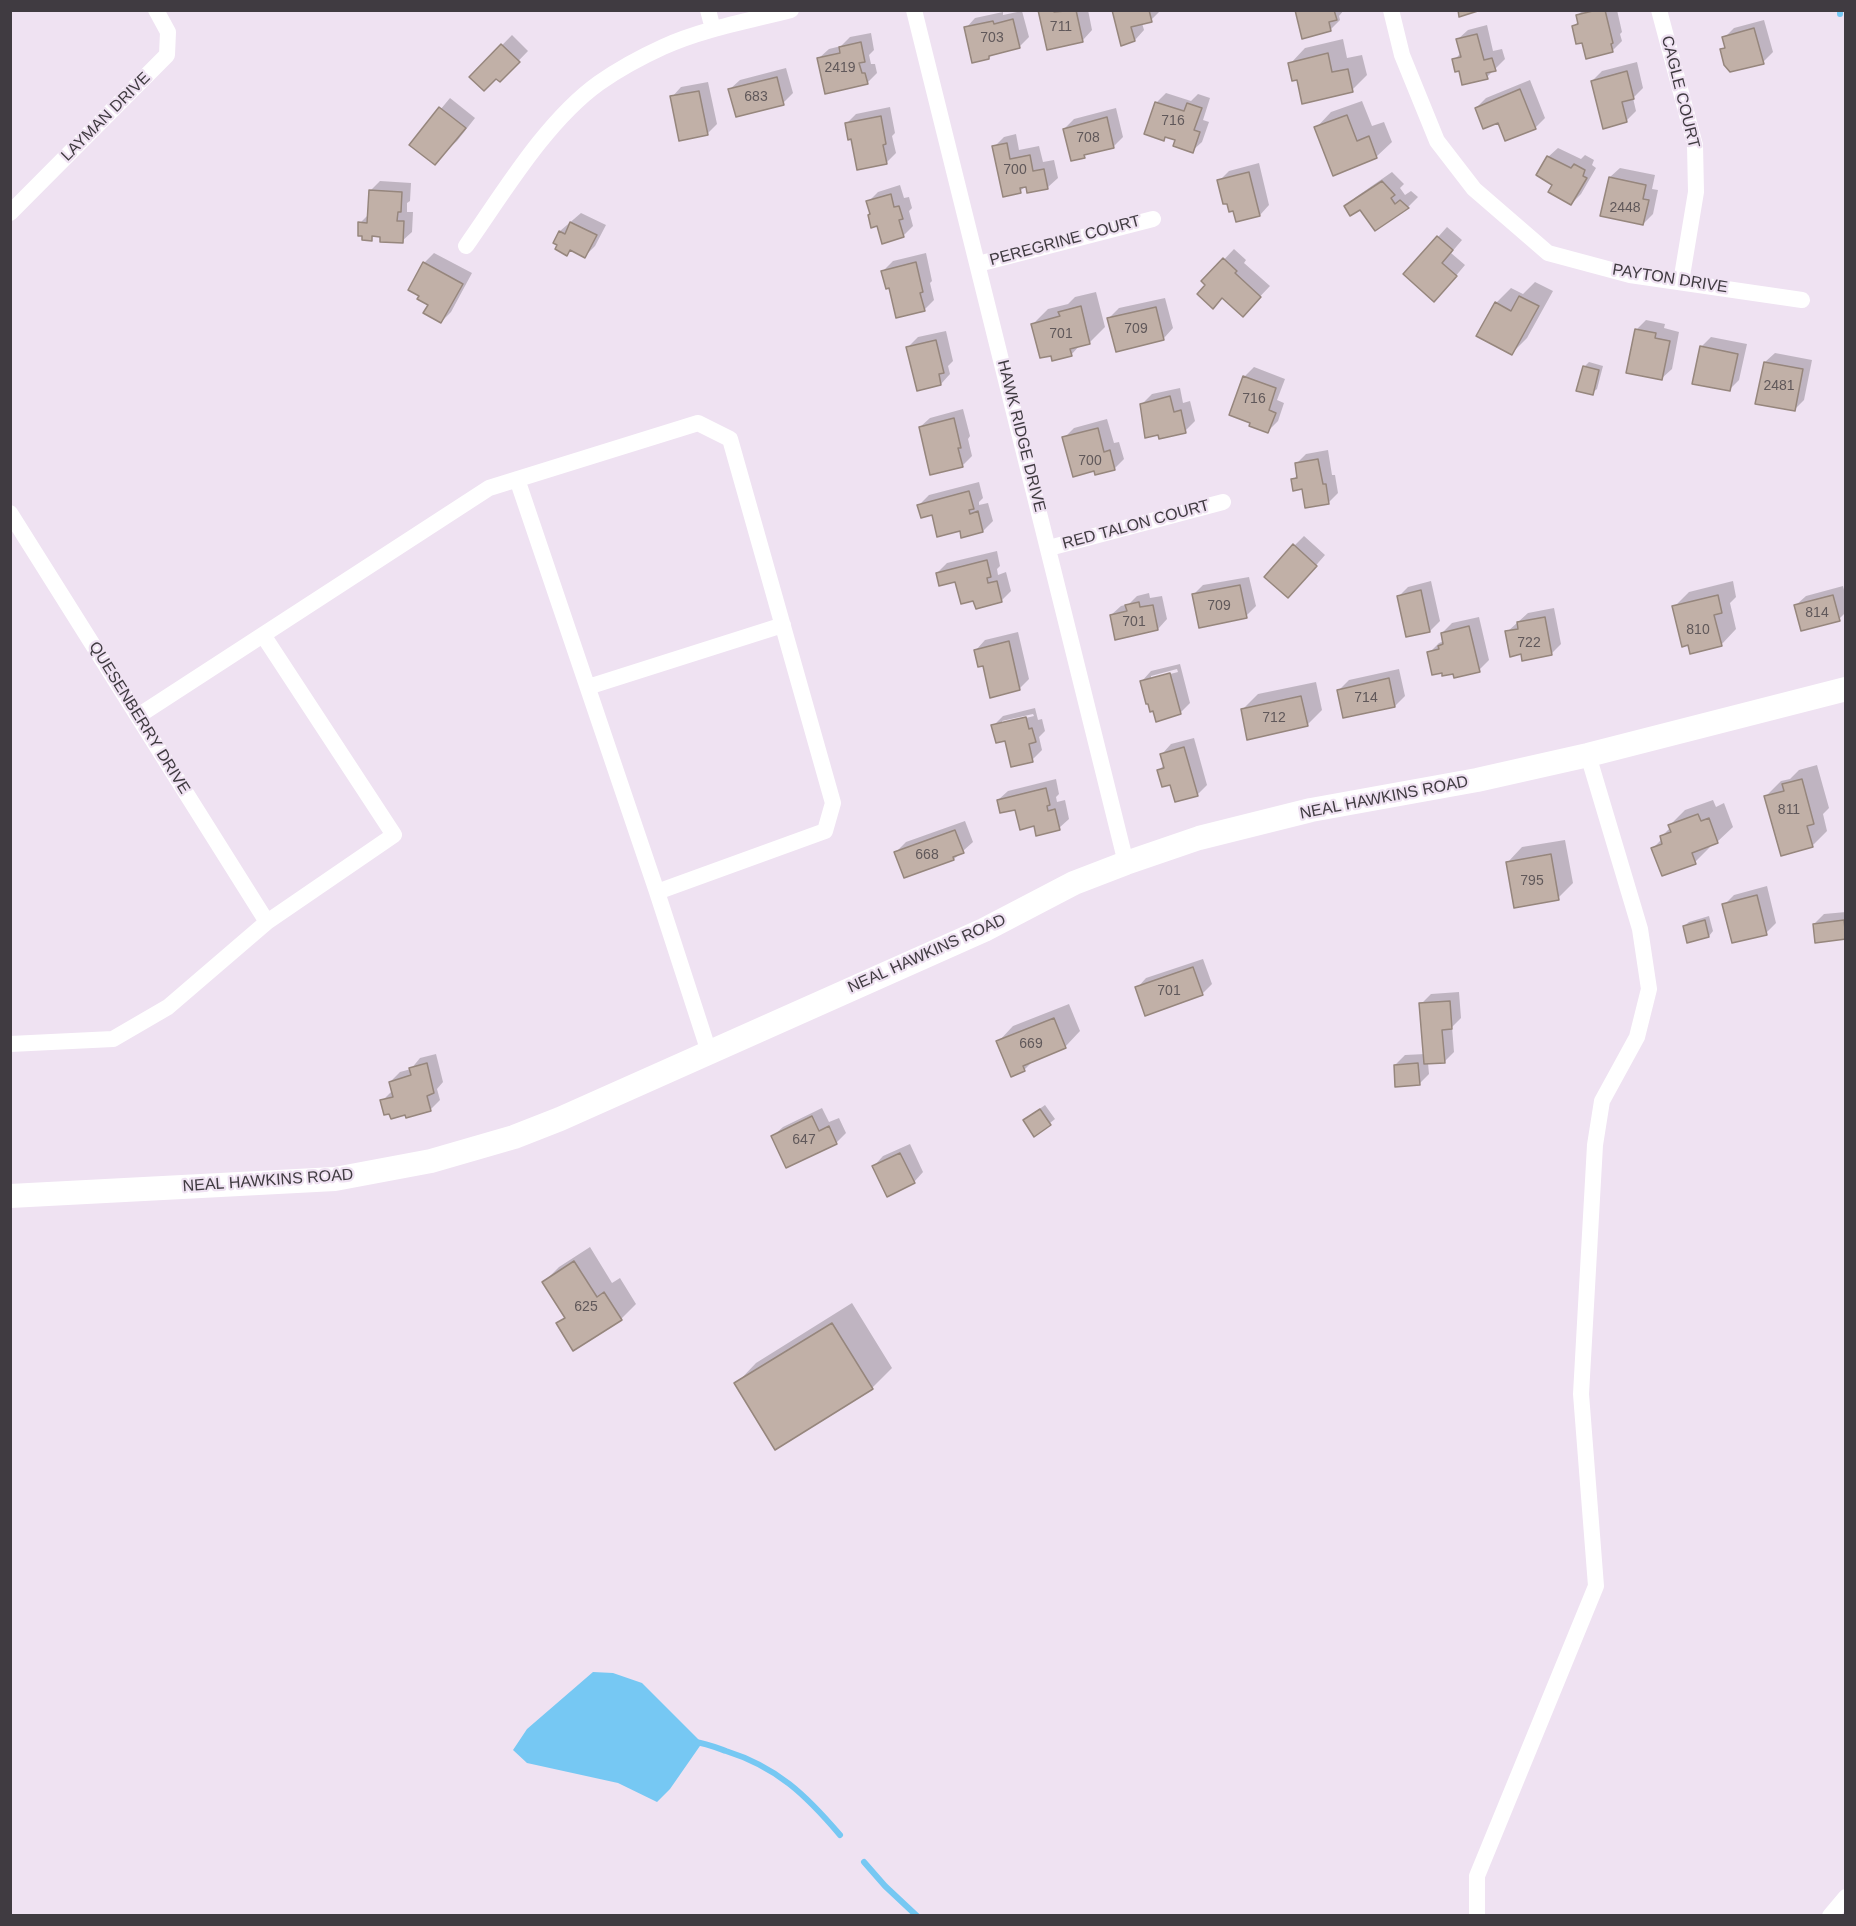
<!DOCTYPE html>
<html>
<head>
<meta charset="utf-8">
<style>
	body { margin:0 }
	#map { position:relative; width:1856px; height:1926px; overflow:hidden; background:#efe2f2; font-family:Helvetica,sans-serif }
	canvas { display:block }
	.frame { position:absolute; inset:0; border:12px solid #403b41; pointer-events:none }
</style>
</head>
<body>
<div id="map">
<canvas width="1856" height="1926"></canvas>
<div class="frame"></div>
</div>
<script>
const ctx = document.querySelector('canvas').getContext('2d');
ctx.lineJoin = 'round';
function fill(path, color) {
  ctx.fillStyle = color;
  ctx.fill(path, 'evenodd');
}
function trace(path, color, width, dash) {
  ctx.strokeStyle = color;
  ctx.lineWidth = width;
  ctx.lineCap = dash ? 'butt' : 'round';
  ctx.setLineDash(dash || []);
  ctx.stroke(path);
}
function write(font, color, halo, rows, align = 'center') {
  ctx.font = font + ' Helvetica,sans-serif';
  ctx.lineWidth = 4.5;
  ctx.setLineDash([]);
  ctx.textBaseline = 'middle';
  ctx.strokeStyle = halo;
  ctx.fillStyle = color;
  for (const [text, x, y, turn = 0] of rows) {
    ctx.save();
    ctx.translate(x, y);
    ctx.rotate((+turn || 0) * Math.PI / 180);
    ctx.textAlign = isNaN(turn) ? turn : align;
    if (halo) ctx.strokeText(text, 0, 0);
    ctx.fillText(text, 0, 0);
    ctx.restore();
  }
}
const water = new Path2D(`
	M593 1672 613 1673 642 1683 702 1743 670 1789 657 1802 618 1783 527 1763 513 1750 527 1729Z`);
const shadow = new Path2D(`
	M1039 10H1088L1092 30 1083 40Z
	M1114 10H1161L1151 20 1142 23 1144 30 1135 40Z
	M1296 10H1344L1339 16 1340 20 1330 30Z
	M1583 10H1617L1622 32 1620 34 1622 41 1612 51 1574 26 1579 21 1577 16Z
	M1022 11 1029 37 1019 47 993 53 989 58 966 28 975 18 1003 12V15Z
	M1764 20 1773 52 1763 62 1722 50 1726 46 1724 38 1734 28Z
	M1487 25 1493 51 1502 49 1505 59 1487 77 1454 60 1461 53 1458 39 1468 30Z
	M871 33 874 50 869 55 871 64H875L877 73 867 83 819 58 829 49 841 46 850 37Z
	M512 35 528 51 500 80 496 77H471Z
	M1343 39 1347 58 1362 55 1367 75 1352 90 1298 78 1290 64 1305 48Z
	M1637 62 1643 88 1633 98 1636 111 1626 121 1592 81 1602 71Z
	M786 68 793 93 783 103 730 89 740 80Z
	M1530 80 1545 118 1535 128 1506 139 1499 121 1476 108 1486 98Z
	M708 82 717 124 707 134 672 97 681 87Z
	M1166 93 1191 101 1198 94 1210 98 1203 120 1209 122 1202 142 1192 151 1177 139 1166 136 1163 139 1156 103Z
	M450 98 475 118 457 141 447 150 411 145Z
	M1362 101 1372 126 1384 122 1392 142 1376 157 1316 128 1331 112Z
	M890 107 895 133 892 136 896 153 886 163 852 138 846 124 856 114Z
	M1116 108 1123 137 1114 146 1087 153 1084 156 1064 129 1074 119Z
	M1016 134 1019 150 1039 146 1043 162 1054 160 1058 178 1048 187 1028 192 1027 185 1020 191 994 147 1004 137Z
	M1558 148 1581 159 1585 155 1594 160 1592 165 1596 168 1581 194 1571 204 1554 185 1548 157Z
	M1259 163 1269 205 1260 215 1219 181 1229 171Z
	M1620 168 1655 175 1652 189 1658 190 1653 214 1643 224 1610 177Z
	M1392 172 1404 184 1400 188 1405 195 1411 191 1418 197 1408 207 1375 229 1361 208 1346 206 1356 197Z
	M380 181 411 183 410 201 407 203V212H413L412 232 402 241 382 236 375 235 371 239 360 223 369 214 370 191Z
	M900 185 904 198 909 197 912 208 909 211 913 226 903 236 878 224 868 202 878 192Z
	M581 213 606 225 595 246 585 256 571 249 567 254 559 244 555 242 560 231Z
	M1447 227 1462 240 1451 253 1465 265 1444 290 1405 274Z
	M1234 249 1246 260 1244 263 1270 286 1252 305 1204 281Z
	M434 253 472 273 451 312 441 322 430 304 421 295 410 289 424 263Z
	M926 253 932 281 930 283 934 300 924 310 890 286 883 271 893 261Z
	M1535 282 1553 291 1527 338 1512 353 1496 303 1511 288 1523 294Z
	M1096 292 1105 327 1090 342 1081 344 1071 355 1033 324 1048 309 1068 304 1075 297Z
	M1165 298 1173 328 1164 338 1117 350 1109 318 1119 308Z
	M1646 320 1665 324 1664 328 1679 332 1672 369 1662 378 1636 330Z
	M946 331 953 361 948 366 950 374 941 384 908 347 918 337Z
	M1711 337 1747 344 1739 380 1729 390 1701 347Z
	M1775 353 1812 360 1804 400 1794 410 1765 362Z
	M1589 362 1603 366 1597 389 1592 393 1584 367Z
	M1254 367 1285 379 1277 400 1284 403 1278 421 1268 431 1244 377Z
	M1180 388 1183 403 1190 401 1195 421 1185 431 1142 404 1152 394Z
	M963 409 970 436 968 439 972 456 962 466 920 427 930 418Z
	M1107 419 1114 443 1119 442 1124 459 1114 469H1095L1064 438 1074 428Z
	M1328 450 1332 475H1335L1338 493 1329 502 1293 480 1298 474 1296 464 1306 454Z
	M979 482 983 498 979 502V505L988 503 993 521 983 531 961 529 919 505 929 495Z
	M1304 536 1325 555 1298 586 1294 546Z
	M997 551 1000 566 997 569 998 575 1006 572 1011 591 1001 601 974 599 956 580 937 573 947 563Z
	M1249 577 1256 606 1246 616 1193 595 1203 585Z
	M1431 581 1440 621 1430 631 1399 596 1408 587Z
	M1733 581 1736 597 1730 603 1736 629 1721 645 1674 607 1689 592Z
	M1843 586 1846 597V612L1839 619 1796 605 1806 596Z
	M1149 593 1150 598 1162 596 1167 619 1158 629 1111 615 1121 606 1129 604 1137 596Z
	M1554 608 1561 644 1551 654 1522 653 1507 632 1528 613Z
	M1479 617 1489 660 1479 670 1429 653 1439 643 1444 641 1442 633 1452 623Z
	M1018 632 1029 679 1019 689 976 650 985 640Z
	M1180 664 1190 703 1180 713 1142 681 1151 671ZM1177 669 1178 672 1151 679V676Z
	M1399 669 1405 696 1395 706 1339 690 1349 680Z
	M1316 682 1322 710 1307 725 1242 710 1258 694Z
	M1035 708 1038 720 1042 719 1045 731 1039 737 1042 750 1032 760 1006 739 993 726 1003 716ZM1033 714 1034 716 1002 724V721Z
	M1194 738 1207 785 1197 795 1159 770 1164 765 1162 754 1171 744Z
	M1817 765 1829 808 1823 814 1827 831 1812 846 1766 796 1781 781 1790 779 1799 770Z
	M1056 779 1059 794 1056 797 1057 802 1065 800 1069 819 1059 828 1035 824 1016 808 998 800 1008 791Z
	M1713 800 1716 807 1724 803 1733 827 1717 842 1709 845 1710 847 1695 862 1653 848 1662 839 1661 837 1671 827 1670 825 1685 810Z
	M965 821 973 842 954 859 896 852 906 842Z
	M1565 840 1573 883 1558 898 1507 863 1522 847Z
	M1767 886 1776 923 1766 933 1724 905 1734 895Z
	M1846 912V938L1814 924 1824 914Z
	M1709 916 1713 931 1709 936 1684 926 1689 922Z
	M1203 959 1212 984 1202 994 1137 988 1146 978Z
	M1459 992 1461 1018 1452 1027 1454 1052 1444 1062 1428 1063 1429 1074 1419 1084 1395 1065 1405 1055 1425 1054 1421 1004 1431 994Z
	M1069 1004 1080 1031 1065 1047 1035 1059 1024 1070 998 1042 1013 1026Z
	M436 1054 443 1082 437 1089 440 1100 430 1110 406 1114 382 1101 393 1090 390 1082 400 1072 411 1069 420 1058Z
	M1045 1105 1055 1119 1035 1135 1024 1120Z
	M822 1108 829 1122 839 1118 846 1133 836 1143 773 1136 783 1127Z
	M910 1144 923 1172 914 1182 874 1166 883 1156Z
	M590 1247 612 1283 620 1278 636 1304 621 1319 558 1324 566 1316 544 1282 559 1267Z
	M852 1303 892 1368 872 1388 736 1384 756 1363Z`);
const stream = new Path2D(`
	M1840 10V14
	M694 1742C705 1743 715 1747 726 1751 777 1767 806 1795 840 1835
	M864 1862 885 1886 917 1916`);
const building = new Path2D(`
	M1038 10H1053L1054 12 1076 10 1083 42 1047 50Z
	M1112 10H1149L1152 22 1131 27 1135 41 1121 46Z
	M1295 10H1334L1337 20 1329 22 1331 31 1302 39Z
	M1458 10H1481L1459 17Z
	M1597 10H1605L1613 43 1611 44 1613 52 1586 59 1582 43 1576 44 1572 26 1578 24 1576 15Z
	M1013 19 1020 48 989 56V59L972 63 964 27 993 21 994 24Z
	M1754 28 1764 64 1730 72 1724 65 1720 49 1725 48 1722 37Z
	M1477 34 1484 60 1492 58 1496 71 1486 73 1488 79 1462 85 1459 71 1455 72 1452 59 1461 57 1456 39Z
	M861 42 865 62 859 63 862 73H865L868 84 825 94 817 58 840 53 839 47Z
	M501 44 520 62 500 82 496 79 484 91 469 77Z
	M1328 53 1332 72 1348 69 1353 92 1302 104 1297 80 1292 81 1288 63Z
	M1627 71 1634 99 1622 102 1627 122 1603 129 1591 81Z
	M777 77 784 105 736 117 728 89Z
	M1520 89 1536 129 1505 141 1498 123 1483 129 1475 108Z
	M699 91 708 135 679 141 670 96Z
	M1155 102 1184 111 1187 103 1202 108 1194 130 1200 132 1193 153 1173 146 1175 140 1165 137 1164 141 1144 134Z
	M439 107 466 128 435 165 409 145Z
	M1347 115 1357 141 1369 136 1377 158 1333 176 1314 127Z
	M881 116 886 144 883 145 887 164 857 170 851 139 848 140 845 123Z
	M1107 117 1114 148 1084 155 1085 158 1071 161 1063 129Z
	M1007 143 1010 159 1030 155 1033 171 1044 169 1048 189 1027 193 1026 187 1020 188 1021 193 1003 197 992 146Z
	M1547 156 1571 168 1574 164 1585 170 1583 176 1587 178 1571 205 1548 192 1552 185 1536 175Z
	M1249 172 1260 216 1236 222 1233 211 1229 212 1227 204H1223L1217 180Z
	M1609 177 1646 185 1643 199 1649 200 1643 225 1600 216Z
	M1382 181 1395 195 1391 198 1395 204 1400 200 1409 208 1375 231 1360 210 1350 216 1344 206Z
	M369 190 402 192 401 212H398L397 221H404L403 243 380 242V237L372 236V241L362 240V236H358V222L367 223Z
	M891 194 894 207 899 206 903 219 899 220 904 237 882 244 877 226 871 228 868 215 870 214 866 201Z
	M570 222 597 235 585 258 570 250 567 256 555 249 557 245 553 243 559 231 565 234Z
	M1437 236 1453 250 1442 263 1457 276 1434 302 1403 274Z
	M1223 258 1237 271 1235 273 1261 297 1243 317 1222 298 1213 309 1197 294 1205 285 1201 281Z
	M423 262 463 284 441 323 423 313 428 305 417 299 419 296 408 290Z
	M916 262 923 292 920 293 925 311 896 318 889 288 886 289 881 271Z
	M1519 296 1539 306 1512 355 1476 336 1495 302 1511 311Z
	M1081 306 1090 344 1070 349 1072 356 1052 361 1051 356 1040 358 1031 324 1060 316 1058 312Z
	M1156 307 1164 340 1116 352 1107 318Z
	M1635 329 1656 333 1655 338 1670 341 1662 380 1626 373Z
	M936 340 944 373 939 374 941 385 917 391 906 347Z
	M1700 346 1738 354 1730 391 1692 384Z
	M1764 362 1803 369 1795 411 1755 404Z
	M1583 366 1599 370 1593 395 1576 391Z
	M1243 376 1276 388 1269 410 1276 413 1268 433 1249 426 1250 423 1229 415Z
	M1170 396 1174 412 1181 410 1186 433 1159 439 1158 435 1145 438 1140 404Z
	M954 418 961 448H958L963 467 930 475 919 427Z
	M1098 428 1104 452 1110 450 1115 470 1095 475 1094 471 1073 477 1062 437Z
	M1318 459 1323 484H1326L1329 504 1305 508 1302 489 1293 491 1291 479 1297 478 1295 463Z
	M969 491 974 509 969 510 970 514 978 511 983 532 961 538 960 531 937 537 932 515 921 518 917 505Z
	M1293 544 1317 566 1288 598 1264 577Z
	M987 560 991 577 987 578 988 583 997 581 1002 602 976 609 973 601 961 604 955 582 939 586 936 573Z
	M1240 585 1247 618 1199 628 1192 594Z
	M1421 590 1430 632 1406 637 1397 596Z
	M1718 595 1722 613 1714 615 1722 646 1690 654 1688 645 1682 647 1672 606Z
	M1833 595 1840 621 1801 631 1794 605Z
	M1139 602 1140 607 1153 605 1158 630 1115 640 1110 615 1127 611 1125 605Z
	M1545 617 1552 655 1522 661 1521 654 1510 657 1505 631 1518 629 1517 622Z
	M1469 626 1480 672 1454 678 1453 674 1442 676V673L1432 675 1427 652 1439 649 1438 646 1443 644 1441 633Z
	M1009 641 1020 690 990 698 983 666 978 667 974 650Z
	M1170 673 1181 714 1156 722 1153 711 1150 712 1148 704H1146L1140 681Z
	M1389 678 1395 707 1343 718 1337 690Z
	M1301 696 1308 726 1247 740 1241 709Z
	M1026 717 1029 729 1032 728 1036 742 1029 744 1033 762 1011 767 1005 741 996 743 991 725Z
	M1184 747 1198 796 1175 802 1170 785 1162 787 1157 770 1164 768 1160 754Z
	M1802 779 1814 824 1807 826 1813 847 1781 856 1764 796 1784 791 1782 784Z
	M1046 788 1050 805 1047 806 1048 811 1055 809 1060 830 1036 836 1034 826 1020 830 1015 810 1000 813 997 800Z
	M1698 814 1701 821 1709 818 1718 843 1692 853 1696 864 1662 876 1651 848 1662 844 1660 836 1671 832 1668 825Z
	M955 830 964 853 953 857 954 860 904 878 894 852Z
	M1551 854 1559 900 1514 908 1506 862Z
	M1757 895 1767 935 1732 943 1722 904Z
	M1705 920 1709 937 1687 943 1683 926Z
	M1844 920 1846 939 1815 943 1813 924Z
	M1193 967 1203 995 1145 1016 1135 987Z
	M1450 1001 1452 1029 1442 1030 1445 1063 1424 1064 1419 1003Z
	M1054 1018 1066 1048 1023 1066 1025 1071 1011 1077 996 1041Z
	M427 1063 434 1093 427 1096 431 1111 406 1118 405 1115 391 1119 389 1114 384 1115 380 1100 393 1097 389 1082 411 1075 409 1068Z
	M1418 1063 1420 1085 1395 1087 1394 1065Z
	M1040 1109 1051 1125 1034 1137 1023 1120Z
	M812 1116 819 1131 829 1126 837 1144 786 1168 771 1136Z
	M900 1153 915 1183 887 1197 872 1166Z
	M574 1261 597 1297 604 1292 622 1320 573 1351 556 1323 565 1318 542 1282Z
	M832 1323 873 1389 775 1450 734 1383Z`);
const street = new Path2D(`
	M708 10 713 29
	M914 10 1126 863
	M1391 10 1402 55 1437 141 1474 189 1548 253 1630 275 1802 300
	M1659 10 1695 145 1696 192 1681 282
	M10 213 167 55 168 32 156 10
	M466 246C504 192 546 121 599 83 619 69 641 57 663 47 703 29 748 21 791 10
	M978 264 1153 219
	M517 479 657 892
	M10 513 267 922
	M1049 548 1223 502
	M588 687 783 625
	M138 716 489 488 698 423 730 439 833 803 825 831 657 892 709 1052
	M10 1044 113 1039 168 1007 267 922 394 835 263 635
	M1477 1916V1876L1596 1586 1581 1394 1595 1145 1602 1101 1637 1037 1649 989 1640 929 1588 755
	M1830 1916 1846 1897`);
const secondary = new Path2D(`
	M10 1196 335 1179 431 1161 514 1137 560 1119 984 930 1074 883 1126 863 1199 838 1311 810 1477 780 1588 755 1846 689`);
const numberNames = [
	["711",1061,27],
	["703",992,38],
	["2419",840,68],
	["683",756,97],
	["716",1173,121],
	["708",1088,138],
	["700",1015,170],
	["2448",1625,208],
	["709",1136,329],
	["701",1061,334],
	["2481",1779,386],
	["716",1254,399],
	["700",1090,461],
	["709",1219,606],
	["814",1817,613],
	["701",1134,622],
	["810",1698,630],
	["722",1529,643],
	["714",1366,698],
	["712",1274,718],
	["811",1789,810],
	["668",927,855],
	["795",1532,881],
	["701",1169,991],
	["669",1031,1044],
	["647",804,1140],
	["625",586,1307]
];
const streetNames = [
	["CAGLE COURT",1680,92,76],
	["LAYMAN DRIVE",106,117,-45],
	["PEREGRINE COURT",1065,241,-15],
	["PAYTON DRIVE",1670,279,9],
	["HAWK RIDGE DRIVE",1021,436,76],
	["RED TALON COURT",1136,525,-15],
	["QUESENBERRY DRIVE",139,718,58],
	["NEAL HAWKINS ROAD",1384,798,-11],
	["NEAL HAWKINS ROAD",927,954,-24],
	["NEAL HAWKINS ROAD",268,1181,-4]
];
fill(water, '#76c8f3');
fill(shadow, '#0003');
trace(stream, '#76c8f3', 6);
fill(building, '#c1b0a7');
trace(building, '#96867d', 1.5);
trace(street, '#fff', 16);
trace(secondary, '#fff', 24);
write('14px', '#60585a', null, numberNames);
write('16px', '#403b41', '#efe2f2', streetNames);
</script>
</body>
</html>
